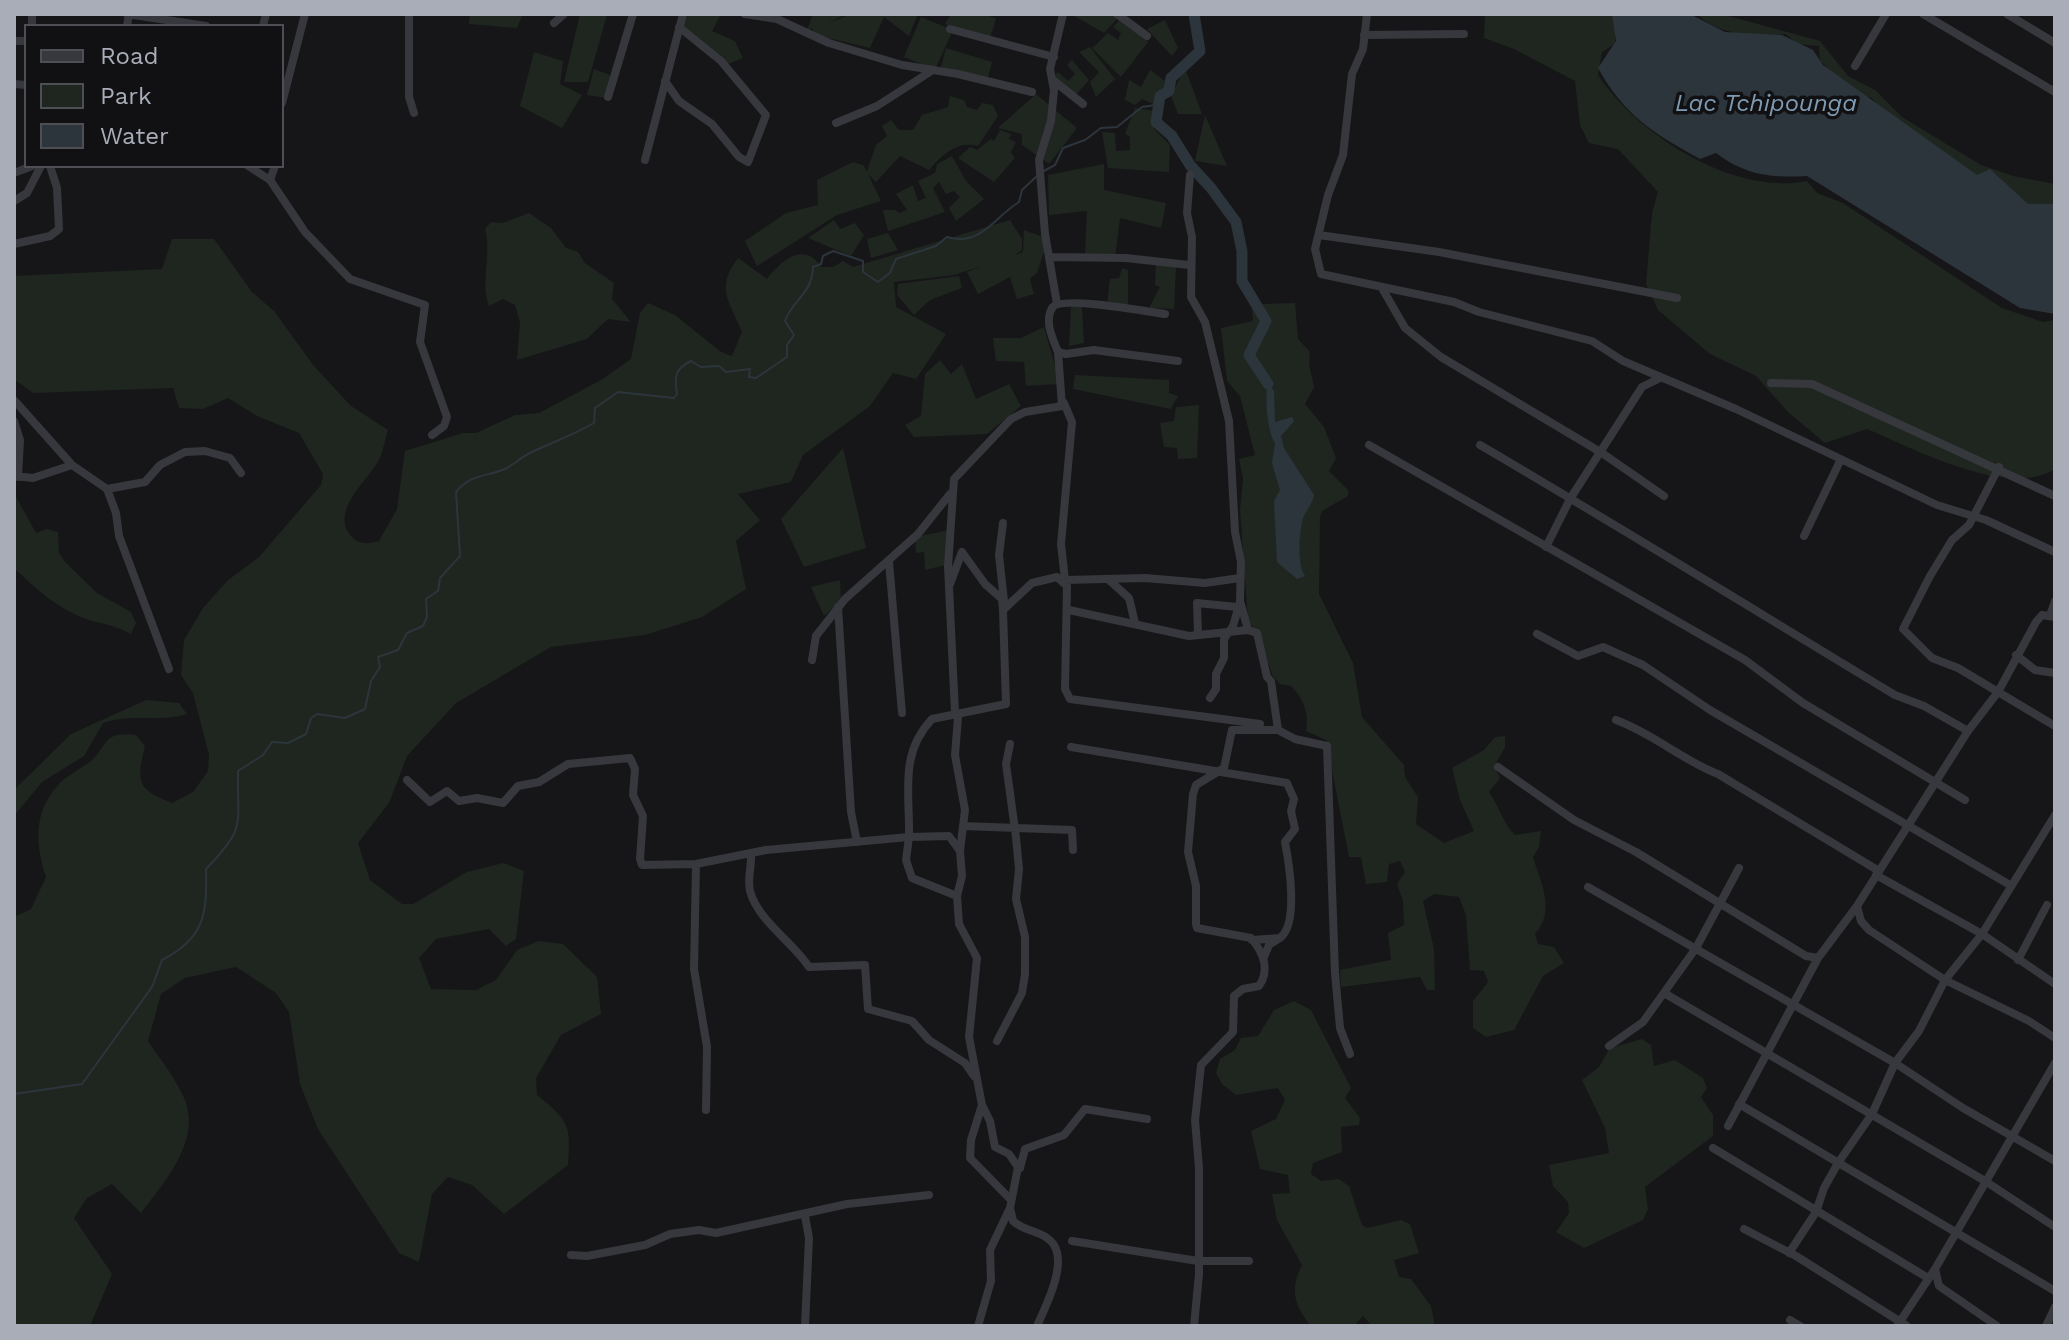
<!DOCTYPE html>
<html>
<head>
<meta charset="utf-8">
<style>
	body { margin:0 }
	#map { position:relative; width:2069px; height:1340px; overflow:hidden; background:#161618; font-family:"Work Sans",sans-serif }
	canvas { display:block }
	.frame { position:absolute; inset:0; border:16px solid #a8adb8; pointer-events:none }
	.legend { position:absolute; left:24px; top:24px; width:260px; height:144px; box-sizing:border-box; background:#111113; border:2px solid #4d4f55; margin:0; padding:10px 14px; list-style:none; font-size:24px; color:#a8adb8 }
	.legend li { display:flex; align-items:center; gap:16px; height:40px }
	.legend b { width:40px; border:2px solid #4d4f55 }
</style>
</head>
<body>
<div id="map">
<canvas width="2069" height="1340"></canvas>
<div class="frame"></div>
<ul class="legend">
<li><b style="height:10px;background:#37383d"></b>Road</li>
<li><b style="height:22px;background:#1e261f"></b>Park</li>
<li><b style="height:22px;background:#2c353c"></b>Water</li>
</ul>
</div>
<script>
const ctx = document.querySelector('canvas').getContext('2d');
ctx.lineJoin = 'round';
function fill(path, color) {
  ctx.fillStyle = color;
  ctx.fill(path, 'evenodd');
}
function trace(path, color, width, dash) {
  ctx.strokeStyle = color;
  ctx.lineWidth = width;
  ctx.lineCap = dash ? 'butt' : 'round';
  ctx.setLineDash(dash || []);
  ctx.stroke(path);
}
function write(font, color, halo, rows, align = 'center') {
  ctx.font = font + ' "Work Sans",sans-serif';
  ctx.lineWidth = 7;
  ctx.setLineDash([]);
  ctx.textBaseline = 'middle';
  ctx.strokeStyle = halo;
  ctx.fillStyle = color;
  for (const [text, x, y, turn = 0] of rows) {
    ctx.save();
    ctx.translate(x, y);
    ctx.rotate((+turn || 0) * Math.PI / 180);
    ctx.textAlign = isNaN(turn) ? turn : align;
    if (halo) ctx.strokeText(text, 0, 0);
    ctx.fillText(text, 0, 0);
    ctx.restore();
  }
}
const green = new Path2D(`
	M470 14H523L517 28 469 24Z
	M580 14 607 15 588 82H564Z
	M685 14H721L712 31 735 41 743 58 726 65 682 27Z
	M813 14 844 15 828 23 852 14H918L909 36 884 17 870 48 811 34 813 28 807 30Z
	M951 14H985L996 19 990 38 945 24Z
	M1071 14H1115L1119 17 1104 33Z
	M1485 14H1612L1617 23 1615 44 1602 52 1598 75C1637 134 1733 196 1807 181L1817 193 1843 203 2002 308 2043 322 2055 320V469C2008 499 1914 449 1867 429L1825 443 1788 412 1756 376 1710 354 1658 310 1646 284 1652 213 1658 192 1618 149 1589 143 1580 125 1575 81 1514 49 1484 38Z
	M1697 14H1721L1820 41 1848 76 1875 90 1902 117 1981 165 2013 176 2055 184V207C2047 207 2037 208 2030 206 1994 197 1892 128 1872 98L1855 94 1820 61 1819 46 1797 44 1786 34C1757 37 1718 36 1697 14Z
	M921 17 953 30 935 70 904 57Z
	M1121 18 1148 42 1121 77 1092 48 1108 33 1118 40 1121 33 1113 27Z
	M1165 20 1178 48 1172 56 1147 29Z
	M1090 47 1115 79 1096 97 1090 82 1099 72 1079 52Z
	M946 48 992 62 987 81 941 67Z
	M534 52 563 61 560 84 582 95 562 128 520 106Z
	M1072 60 1089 80 1075 96 1051 79 1058 72 1068 81 1075 74 1067 65Z
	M1185 68 1202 114H1178L1171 96Z
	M594 69 613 76 607 98 587 95Z
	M1150 70 1169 84 1155 105 1142 99 1135 105 1125 100 1129 80 1141 87Z
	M1036 94 1077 128 1049 164 1022 145V134L998 128Z
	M950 96 964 100 967 107 977 110 982 103 993 105 998 116 978 146C957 140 942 155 929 170L900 156 876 182 868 174 881 201 837 215 757 266 745 241 786 213 818 205 817 180 853 162 863 165 867 171 876 145 887 136 882 126 891 120 899 130H913L922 115 948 107Z
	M1135 108 1156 111 1154 129 1170 145 1169 172 1108 168 1102 132 1115 133 1116 151 1130 150V137L1125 134Z
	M1205 115 1227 166 1195 161Z
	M1000 130 1011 134 1009 139 1016 142 1011 152 1015 158 994 182 958 158 970 147 977 150 991 139 994 141Z
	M952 156 966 181 984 199 956 221 949 208 960 197 954 191 946 194 939 182 933 188 945 212 888 231 883 210H896L899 213 907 210 896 194 913 185 918 201 926 198 918 181 935 173 937 164Z
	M1104 164V190L1166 203 1161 228 1120 218 1115 258 1085 254 1087 211 1049 215 1048 175Z
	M529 213 551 228 566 248 578 252 585 263 614 283 612 299 631 322 608 319 587 339 517 360 520 322 515 305 503 299 489 306C480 280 492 257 485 229L491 222 503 223Z
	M834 220 840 229 855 223 864 235 851 256 808 238Z
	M1010 220 1022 239V250L1015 255 1023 252 1024 230 1048 239 1037 273 1030 279 1034 294 1017 299 1010 277 978 294 967 272 982 266 954 275 894 282 896 307 946 334 916 379 893 373 870 406 803 455 791 482 738 494 760 520 736 541 746 589 702 617 645 635 551 647 456 703 407 756 389 803 358 843 370 880 402 904H413L467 872 503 863 524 871 516 939 506 946 489 929 436 939 419 958 431 989 476 990 496 980 517 950 539 941 563 944 597 977 601 1014 561 1035 536 1078 537 1095C569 1121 571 1124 568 1165L504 1214 472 1185 448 1177 432 1194 419 1262 399 1253 318 1129 300 1084 289 1012 276 993 236 967 185 978 161 994 148 1041C160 1059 177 1080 185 1100 201 1141 164 1183 141 1213L112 1184 87 1198 74 1218 112 1274 90 1326H14V917L31 909 46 877C35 843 33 811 60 783 69 774 81 769 91 761 109 744 103 731 136 735L145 746C136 782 137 789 172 803L193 792 208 771 209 755 193 693 181 675 184 640 203 608 228 580 259 557 321 485 323 474 299 433 257 416 228 398 203 409 179 408 173 388 33 393 14 379V276L162 269 172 239H214L252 292 274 311 314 366 351 406 388 430C385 440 383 451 379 460 367 482 330 510 351 536 358 545 368 544 379 541L397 509 405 451 463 433H476L515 415 539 413 601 380 631 359 640 313 648 303 675 315 721 352 732 356 742 332C729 300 715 288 738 258L767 279C781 260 805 241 821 267H833L843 261 853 267Z
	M888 233 898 250 871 258 867 239Z
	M1156 263 1176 267 1174 309 1149 308 1160 287 1155 285Z
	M1122 268 1128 270V305H1107L1110 279 1119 278Z
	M959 276 962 288 930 300 914 315 897 295 898 284Z
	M1295 303 1298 339 1310 352 1309 364 1314 387 1305 404 1324 427 1336 458 1329 471 1348 490V496L1322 511 1320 517 1319 594 1353 663 1362 717 1404 765 1405 777 1418 797 1416 824 1444 843 1474 831 1460 800 1452 768 1484 750 1495 737 1505 736V747L1494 767 1500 778 1489 792C1499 806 1503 823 1515 835L1541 831 1539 847 1533 857C1541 884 1556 910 1535 934L1538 944 1554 947 1564 963 1543 976 1514 1030 1486 1037 1473 1028V1001L1488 982 1484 971 1470 970 1466 915 1459 897 1434 894 1423 901 1434 949 1435 990H1427L1420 977 1341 987 1340 970 1391 960 1388 933 1404 925 1403 901 1397 884 1405 872 1400 861 1389 864 1387 882 1366 884 1361 857H1349L1326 740 1306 731C1309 714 1305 700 1291 686L1280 684 1272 675 1261 638 1248 621 1240 510 1243 479 1239 459 1255 455 1240 396 1227 381 1221 328 1253 321 1252 309 1261 304Z
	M1071 307H1082L1084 343 1069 346Z
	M1044 327 1060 384 1026 386 1024 362 996 361 993 338H1021Z
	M940 360 951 374 962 364 976 399 1009 384 1021 406 987 434 914 437 905 425 921 416 925 374Z
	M1075 375 1169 380V393L1178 396 1171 409 1073 389Z
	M1199 405 1197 458 1178 459 1177 448 1164 447 1160 423 1174 421 1176 407Z
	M843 448 866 548 804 567 781 519Z
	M14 493 36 533 47 529 58 532 59 553 65 562 97 593 131 612 136 623 131 634C116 626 104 624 89 620 59 610 36 589 14 568Z
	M950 530 946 565 925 570 924 552 916 553 915 537Z
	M840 580 841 601 824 616 811 587Z
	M146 700 179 703 187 714C159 723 133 713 103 723L84 756 42 782 14 816V790L71 734Z
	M1294 1001 1311 1010 1351 1088 1345 1098 1360 1118 1359 1125 1341 1127 1342 1152 1313 1163 1311 1174 1321 1181 1339 1179 1349 1186 1362 1225 1367 1228 1401 1220 1410 1224 1419 1253 1394 1260 1399 1277 1411 1279 1431 1306 1435 1326H1372L1363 1316 1354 1326H1311C1295 1307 1289 1289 1302 1265L1277 1220 1272 1194 1290 1193 1288 1175 1260 1169 1251 1131 1276 1119 1285 1100 1278 1088 1236 1095 1222 1084 1216 1073 1220 1059 1235 1050 1241 1038 1258 1036 1274 1010Z
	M1642 1039 1651 1045 1654 1066 1675 1060 1703 1078 1707 1088 1701 1097 1713 1115V1136L1645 1187 1648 1209 1643 1220 1584 1248 1556 1232 1569 1213 1568 1202 1553 1186 1549 1165 1609 1153 1605 1128 1582 1080 1599 1067 1610 1048Z`);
const water = new Path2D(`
	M1612 14H1690L1725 32 1782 35 1813 50 1823 65 1977 175 1990 169 2028 204H2055V314L2020 308 1807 176C1771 178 1745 175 1716 153L1700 159C1654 134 1624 115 1598 68L1616 41Z
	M1268 384 1274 391 1275 422 1292 417 1294 421 1281 436 1284 448 1314 495C1312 505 1306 510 1303 518 1299 533 1297 564 1305 576L1297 579 1277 562 1274 501 1280 490 1272 463 1275 443C1268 434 1264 396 1268 384Z`);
const stream = new Path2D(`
	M1042 172 1055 165 1063 148 1085 140 1101 128 1117 127 1142 107 1156 105
	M14 1094 82 1084 152 987 162 960C205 938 207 914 206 869 247 826 237 827 238 771L263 755 272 742 288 743 306 734 311 718 317 714 345 718 365 709 371 681 380 667 378 657 398 650 407 633 423 626 427 617 426 599 438 591 440 578 460 556 456 492C470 474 486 477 505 469 515 464 522 456 532 452 553 442 573 435 594 423L595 408 618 392 674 398 677 394C674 376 675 369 691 361L701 367 719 366 726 372 750 369 749 377 756 378 787 357V345L794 335 785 321C792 300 812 295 813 267L821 264 823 256 833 251 863 261V272L878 282 890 273 896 259 936 246 947 237C981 247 993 218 1019 202L1022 190 1037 176`);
const river = new Path2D(`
	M1194 14 1200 51 1171 78 1169 91 1160 96 1156 122 1172 136 1190 165 1211 188 1236 222 1242 251V281L1266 321 1249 355 1268 384`);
const minor = new Path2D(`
	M32 14V26
	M127 14 206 26
	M409 14V97L414 113
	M745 14 777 19 829 43 902 65 958 74 1032 92
	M1117 14 1147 36
	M1367 14 1363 49 1352 74 1343 155 1328 195 1315 249 1321 274 1454 302 1479 312 1592 341 1623 361 1736 409 1937 505 1986 520 2055 552
	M1923 14 2055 92
	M2007 14 2055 43
	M554 23 564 14
	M127 26 129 14
	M263 26 266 14
	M950 29 1054 57
	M1364 35 1464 34
	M14 41H26
	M1855 66 1886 14
	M665 81 679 101 712 124 739 157 748 162 766 115 721 61 679 27
	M1054 81 1083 104
	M14 84 26 85
	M608 97 633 14
	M282 103 305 14
	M836 123 877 106 933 70
	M645 160 683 14
	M248 166 270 180
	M275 166 270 180 305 232 350 279 425 305 420 342 447 417 444 426 432 435
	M14 173 32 166
	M1190 175 1187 213 1192 237 1191 297 1205 322 1229 421 1235 532 1241 562 1240 601 1248 630 1257 633 1267 677 1271 681 1278 730
	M14 201 27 193 41 166
	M1319 235 1439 252 1677 298
	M14 244 50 236 59 229 57 188 50 166
	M1050 257 1126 258 1189 265
	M1382 288 1405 328 1441 357 1602 453 1664 496
	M1057 304 1045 234 1039 160 1051 121 1054 90 1050 69 1063 14
	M1058 352C1053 339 1044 322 1052 308 1059 295 1148 312 1165 314
	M1771 383 1812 384 2055 496
	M14 400 72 465 107 489 116 513 119 536 169 669
	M1064 403 1072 422 1061 544 1065 580 1145 578 1205 583 1240 578
	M14 421 20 440 18 477
	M1369 445 1745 660 1803 703 1965 800
	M1480 445C1620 527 1756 611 1895 695L1924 706 1968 731
	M1999 467 1969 525 1952 540 1930 576 1903 629 1932 658 1958 668 2055 726
	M14 476 33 478 72 465
	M107 489 145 482 160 465 185 452 205 451 230 458 241 473
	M1003 523 999 555 1004 601
	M1804 536 1840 461
	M1546 547 1570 499 1642 387 1660 378
	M889 562 902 713
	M1109 580 1129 598 1135 623
	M950 584 962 552 985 584 1002 599 1003 610
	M838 607 851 812 857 842
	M1069 610 1189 636 1248 630
	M2050 615 2055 601
	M1537 634 1578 656 1603 647 1643 665 1710 710 2010 885
	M1198 635 1197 603 1237 607
	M2016 655 2035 670 2055 673
	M812 660 816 636 845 599 918 534 950 494
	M1210 698 1216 689V674L1224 658V639L1233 626 1240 602
	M1616 720C1654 734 1682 760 1718 774L1879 871
	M1071 747 1287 783 1294 799 1291 811 1295 829 1285 842C1289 863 1299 924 1280 938
	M1498 767 1574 820 1636 852 1806 956 1818 958
	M407 780 430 802 447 791 459 801 477 798 503 803 518 786 539 782 568 764 630 758 635 769 633 795 643 816 640 859 642 865 696 864 694 969 707 1047 706 1110
	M963 826 1072 830 1073 850
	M960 851 949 836 909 837C910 792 899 754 932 719L1006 704 1003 610 1032 583 1057 577 1067 586 1065 689 1070 699 1260 724
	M751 853C752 866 747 878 750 891 758 921 793 942 809 967L865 965 868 1009 912 1021 929 1040 965 1063 974 1076
	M696 864 766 850 909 837 906 860 912 878 957 896 962 876 960 851 965 810 955 755 958 717 955 713 948 566 954 479 1011 419 1025 412 1062 406 1058 352 1066 354 1094 350 1178 361
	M1876 875 1982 934 2055 984
	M1588 887 1895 1063 1963 1108 2055 1161
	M957 896 959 924 977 958 969 1037 982 1105
	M1857 906 1861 921 1869 930 1945 980 2029 1021 2055 1038
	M1252 940 1280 938 1269 945 1264 957
	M2018 960 2047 905
	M1664 993 1985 1181 2055 1227
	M997 1041 1022 993 1025 974V937L1016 899 1019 869 1016 837 1006 764 1010 744
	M1609 1046 1643 1022 1696 948 1739 868
	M1739 1104 2055 1291
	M1728 1126 1818 958 1857 906 1968 731 1998 692 2036 622 2042 615 2055 617
	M1713 1148 1928 1278
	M1020 1168 1025 1149 1064 1135 1085 1109 1147 1119
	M1011 1200 970 1158 971 1140 982 1105 990 1121 995 1147 1009 1154 1018 1167 1010 1208 1013 1221C1024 1231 1036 1230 1047 1238 1073 1255 1046 1305 1037 1326
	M805 1216 809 1238 805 1326
	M1744 1229 1796 1256 1907 1326
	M1072 1241 1198 1261H1249
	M1789 1253 1816 1212 1824 1188 1838 1163 1872 1114 1895 1063 1919 1031 1945 980 1982 934 2055 815
	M571 1255 587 1256 645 1245 670 1234 699 1230 716 1233 847 1204 929 1195
	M1935 1269 1939 1286 1997 1326
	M1790 1320 1800 1326
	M978 1326 991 1281 990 1250 1010 1208
	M1194 1326 1199 1274V1168L1195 1120 1199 1084 1201 1065 1233 1032 1234 996 1243 989 1259 986C1271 969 1262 951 1251 938L1197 928 1196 924V886L1188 852 1193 794 1196 785 1224 768 1232 730H1278L1295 739 1327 746 1335 973 1340 1028 1350 1054
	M1897 1326 1935 1269 2055 1063
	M2046 1326 2055 1307`);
const waterNames = [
	["Lac Tchipounga",1766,104]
];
fill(green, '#1e261f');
fill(water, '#2c353c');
trace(stream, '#2c353c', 2);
trace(river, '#2c353c', 11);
trace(minor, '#37383d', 8);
write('italic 24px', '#7f9bb3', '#111113', waterNames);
</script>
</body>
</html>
